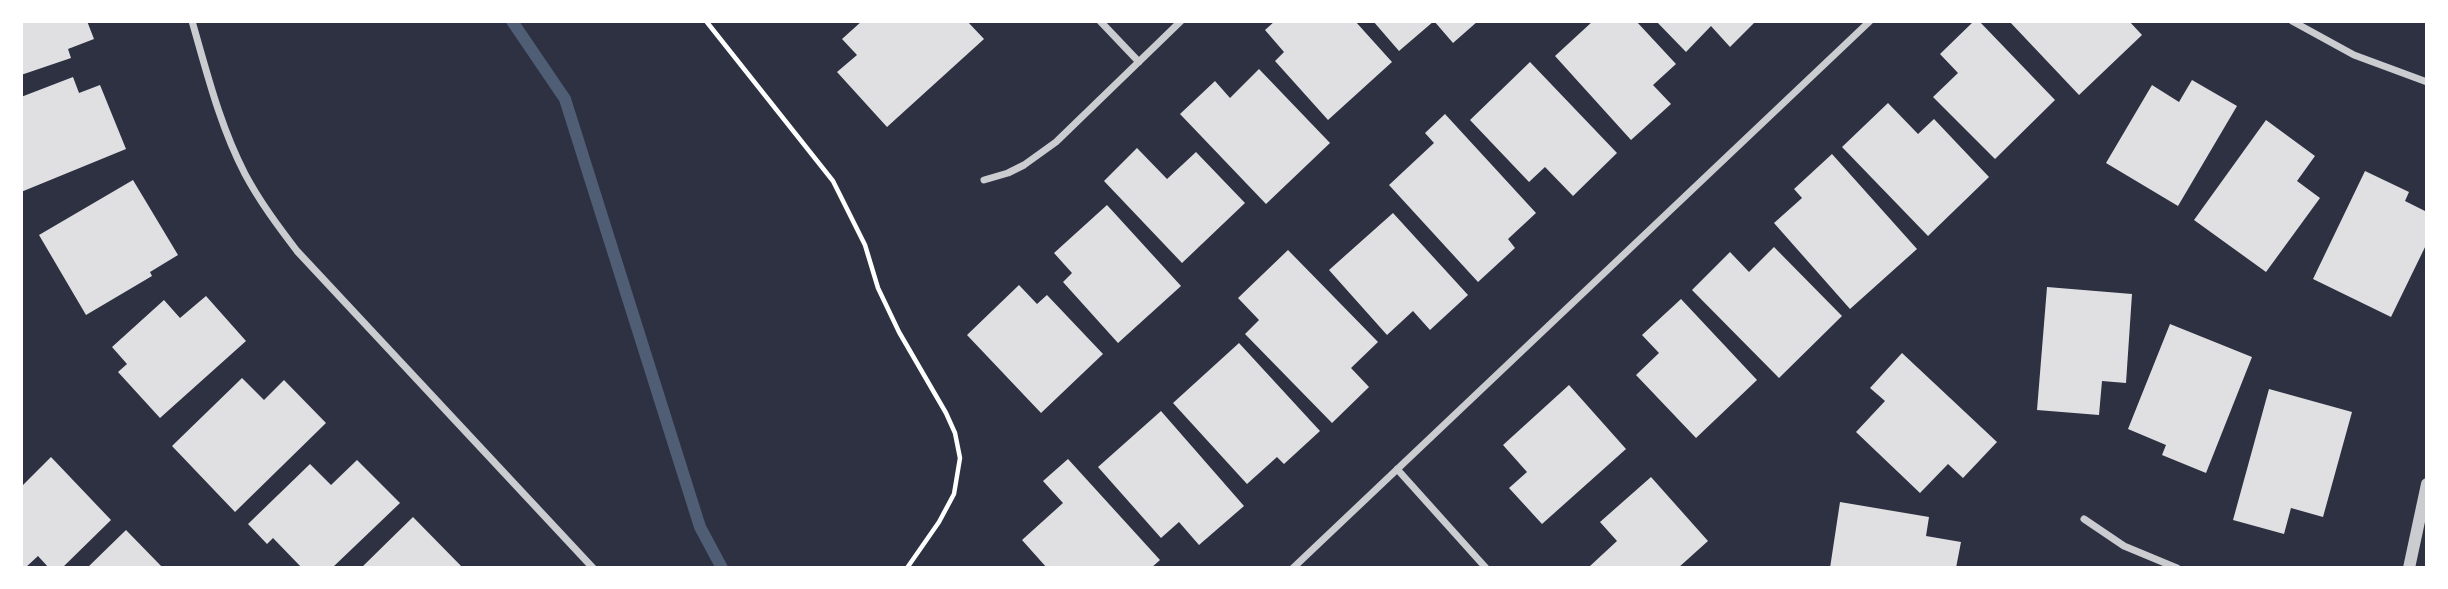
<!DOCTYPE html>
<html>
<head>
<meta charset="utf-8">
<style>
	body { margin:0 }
	#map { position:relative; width:2448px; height:589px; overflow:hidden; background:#2d3142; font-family:"DM Sans",sans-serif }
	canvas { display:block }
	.frame { position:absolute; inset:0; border:23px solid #fff; pointer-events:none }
</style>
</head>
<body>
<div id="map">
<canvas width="2448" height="589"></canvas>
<div class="frame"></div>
</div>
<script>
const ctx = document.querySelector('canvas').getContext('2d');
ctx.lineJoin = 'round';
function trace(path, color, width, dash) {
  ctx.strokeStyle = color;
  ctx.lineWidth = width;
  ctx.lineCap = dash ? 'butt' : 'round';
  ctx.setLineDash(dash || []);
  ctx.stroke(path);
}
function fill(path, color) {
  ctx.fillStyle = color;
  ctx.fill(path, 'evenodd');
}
const stream = new Path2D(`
	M512 21 565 99 700 527 722 568`);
const building = new Path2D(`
	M21 21H87L94 39 68 49 71 58 21 75Z
	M862 21H967L984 39 887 127 837 72 857 55 842 39Z
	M1275 21H1355L1392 62 1328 120 1275 61 1284 52 1265 30Z
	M1373 21H1434L1399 51Z
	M1434 21H1478L1453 43Z
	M1593 21H1636L1676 64 1653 85 1671 104 1631 140 1555 56Z
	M1656 21H1756L1730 47 1711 26 1686 52Z
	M1974 21H1979L2055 100 1995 159 1933 97 1958 73 1940 54Z
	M2009 21H2129L2142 35 2079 95Z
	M1530 62 1617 153 1573 196 1545 167 1529 182 1470 120Z
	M1259 69 1330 143 1266 204 1180 114 1215 81 1230 98Z
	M73 77 79 93 100 85 126 149 21 192V97Z
	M2192 80 2237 106 2178 206 2106 163 2152 85 2179 102Z
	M1888 103 1918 134 1934 119 1989 177 1928 236 1842 147Z
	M1445 114 1536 213 1508 239 1515 248 1478 282 1389 185 1434 143 1425 133Z
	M2266 120 2315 156 2297 181 2320 198 2266 272 2194 220Z
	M1137 148 1167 179 1196 152 1245 203 1182 263 1104 181Z
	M1832 154 1917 249 1850 309 1774 223 1802 198 1794 189Z
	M2365 171 2409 192 2405 201 2427 212V243L2391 317 2313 279Z
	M133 180 178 255 150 272 152 276 86 315 39 235Z
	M1107 205 1181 286 1118 343 1063 282 1072 273 1054 253Z
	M1393 213 1468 295 1430 330 1413 311 1387 335 1329 270Z
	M1774 247 1842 316 1779 378 1692 290 1730 252 1749 272Z
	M1288 250 1378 342 1351 368 1369 387 1332 423 1245 334 1259 320 1238 298Z
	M1019 285 1037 304 1047 295 1103 354 1041 413 967 335Z
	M2047 287 2132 294 2126 383 2102 381 2099 415 2037 410Z
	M206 296 246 341 160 418 118 372 127 364 112 347 164 300 180 318Z
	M1681 299 1757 380 1696 438 1636 375 1659 353 1642 335Z
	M2170 324 2252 357 2206 473 2162 455 2166 445 2128 429Z
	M1239 343 1320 431 1284 464 1277 457 1247 484 1173 403Z
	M1902 353 1997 442 1963 478 1948 464 1920 493 1856 432 1885 401 1870 388Z
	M242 378 264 400 284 380 326 423 235 512 172 446Z
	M1569 385 1626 449 1542 524 1509 488 1527 472 1503 445Z
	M2269 389 2352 412 2323 517 2291 508 2284 534 2233 520Z
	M1161 411 1244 506 1199 545 1179 522 1161 538 1098 467Z
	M51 457 111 520 62 568H49L38 556 25 568H21V487Z
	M1068 459 1160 560 1151 568H1047L1022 540 1063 503 1043 481Z
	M357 460 400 503 332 568H302L273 538 267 544 248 524 310 464 331 485Z
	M1651 477 1708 541 1678 568H1591L1590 566 1617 541 1600 522Z
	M1840 502 1929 517 1926 536 1961 542 1956 568H1830Z
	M413 517 463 568H361Z
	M126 530 163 568H87Z`);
const path = new Path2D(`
	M706 21 833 181 865 245 878 288 899 332 946 413 955 433 960 458 954 494 939 522 907 568`);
const minor = new Path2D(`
	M192 21C207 73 220 126 245 174 260 202 278 226 297 251L593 568
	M1100 21 1139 62
	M2292 21 2354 55 2427 82
	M984 180 1008 173 1024 165 1056 142 1181 21
	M1397 469 1486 568
	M2084 519 2124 546 2177 568
	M1293 568 1870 21`);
const tertiary = new Path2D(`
	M2409 568 2427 484`);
trace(stream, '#4f5d75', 12);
fill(building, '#e0e0e3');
trace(path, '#fff', 4.5);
trace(minor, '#caccd0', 7);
trace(tertiary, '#caccd0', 12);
</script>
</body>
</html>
